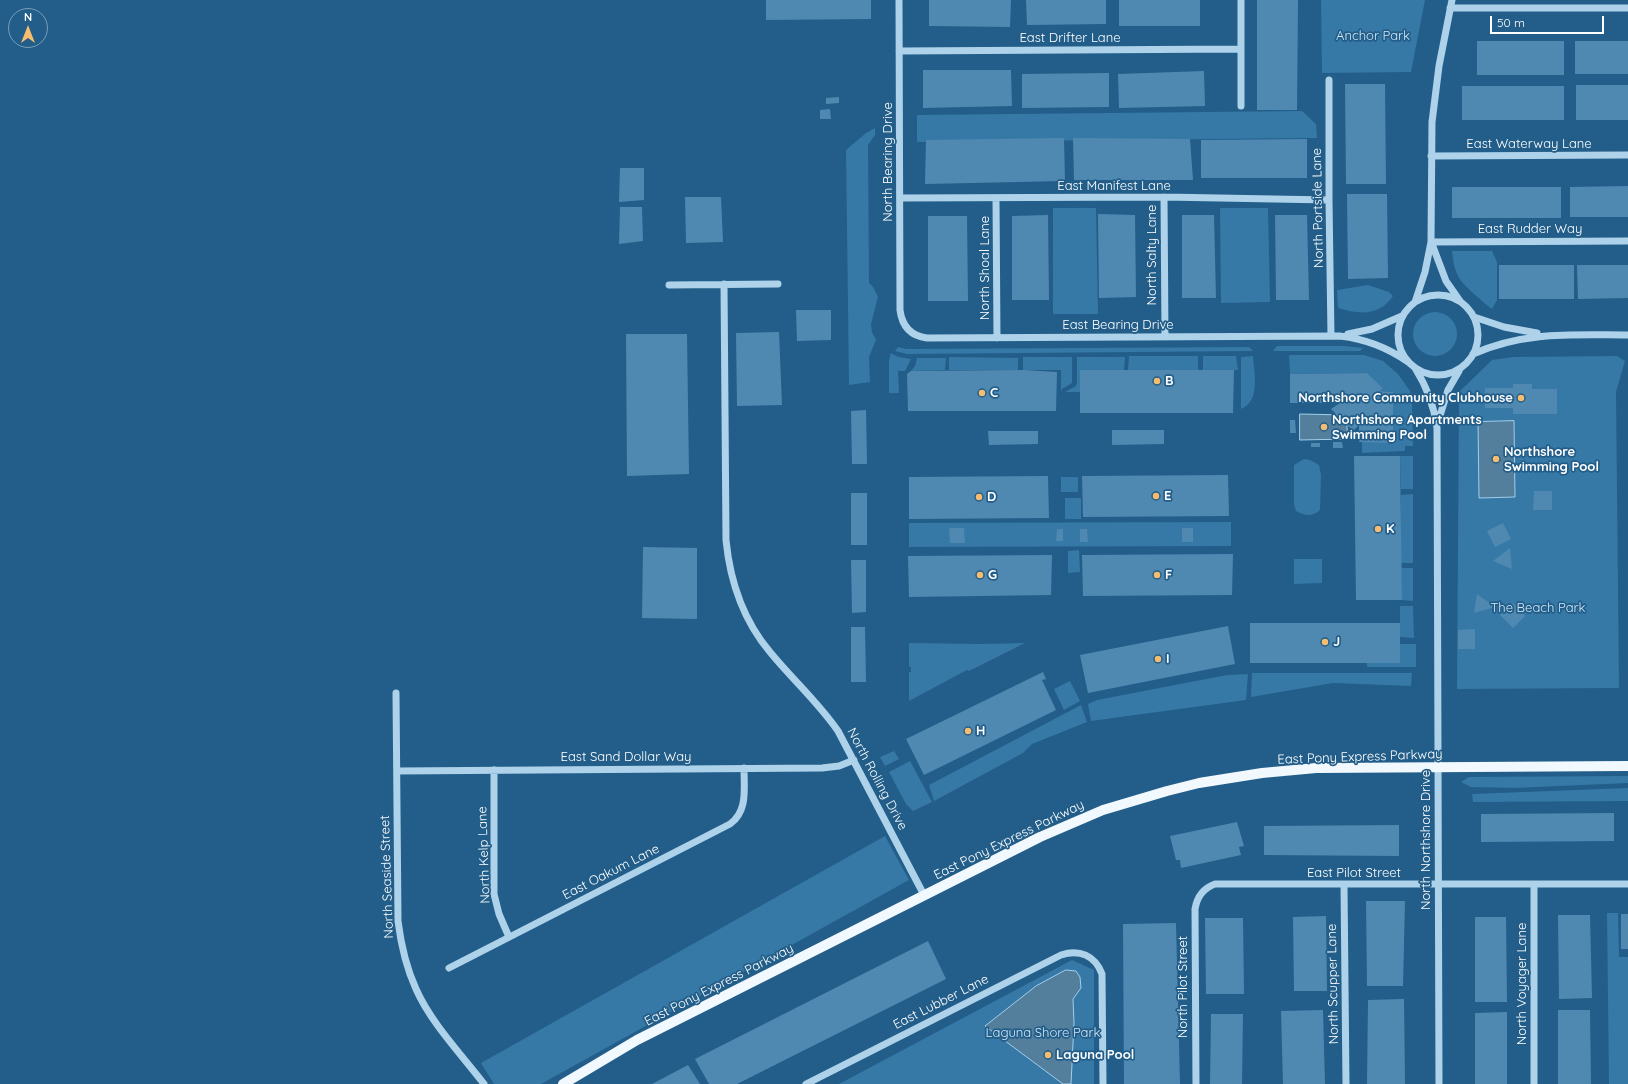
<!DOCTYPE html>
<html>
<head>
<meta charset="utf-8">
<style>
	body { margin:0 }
	#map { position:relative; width:1628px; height:1084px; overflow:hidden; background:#225e89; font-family:Quicksand,sans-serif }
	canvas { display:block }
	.north { position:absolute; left:8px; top:8px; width:40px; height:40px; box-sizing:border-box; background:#225e89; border:1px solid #7a9eb8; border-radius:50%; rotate:0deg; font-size:11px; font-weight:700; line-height:16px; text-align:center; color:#fff }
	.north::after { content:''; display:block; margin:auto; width:14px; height:18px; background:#f6bc6f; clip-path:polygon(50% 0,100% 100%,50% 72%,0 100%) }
	.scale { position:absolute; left:1490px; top:16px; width:114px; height:18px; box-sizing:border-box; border:2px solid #fff; border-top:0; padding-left:5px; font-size:12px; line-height:14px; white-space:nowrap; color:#fff; -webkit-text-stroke:3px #225e89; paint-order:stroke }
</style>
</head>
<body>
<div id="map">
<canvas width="1628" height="1084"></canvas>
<div class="north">N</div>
<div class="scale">50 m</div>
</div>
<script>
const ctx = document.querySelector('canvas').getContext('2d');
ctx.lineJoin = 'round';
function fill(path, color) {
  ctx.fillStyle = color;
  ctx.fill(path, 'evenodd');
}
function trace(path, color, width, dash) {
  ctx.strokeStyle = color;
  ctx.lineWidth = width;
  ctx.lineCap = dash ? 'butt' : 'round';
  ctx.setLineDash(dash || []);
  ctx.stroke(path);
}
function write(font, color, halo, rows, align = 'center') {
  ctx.font = font + ' Quicksand,sans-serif';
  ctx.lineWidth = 3.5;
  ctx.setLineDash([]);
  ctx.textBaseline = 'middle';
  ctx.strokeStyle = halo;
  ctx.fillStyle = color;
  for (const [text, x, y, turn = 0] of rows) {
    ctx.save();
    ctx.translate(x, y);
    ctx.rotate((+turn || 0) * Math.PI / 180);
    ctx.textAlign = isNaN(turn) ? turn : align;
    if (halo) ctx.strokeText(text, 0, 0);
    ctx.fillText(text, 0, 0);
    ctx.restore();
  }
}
const green = new Path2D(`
	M1321 0H1425L1411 72 1322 73Z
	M1302 111 1316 124 1317 138 917 142V115Z
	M875 128V135L868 145 869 283 873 287 878 297 871 324 872 332 876 340 869 357 870 382 849 385 846 150 866 133Z
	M1053 208H1096L1098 314H1053Z
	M1220 208H1268L1270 302 1221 303Z
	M1452 251H1492L1497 262V300L1492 309C1483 302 1462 285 1458 276 1454 268 1453 260 1452 251Z
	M1368 285 1389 292 1393 296C1379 317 1358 314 1338 308L1337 290Z
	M1413 334a22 22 0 1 1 44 0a22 22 0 1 1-44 0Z
	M1277 346H1344L1363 348 1360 351H1273Z
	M898 347 906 349 1249 347 1253 351 907 354 895 351Z
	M891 353 898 357 911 359 905 371H898L899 393H889V360Z
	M1289 355H1364L1383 361 1398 374 1410 391 1412 401 1413 446H1405V451L1362 453V442H1393V392L1380 391 1383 388 1367 373 1290 374Z
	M1129 356H1198V370H1128Z
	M1203 356H1236L1238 370H1203Z
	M1253 356C1254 373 1261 401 1241 409V357Z
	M1617 356 1625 361 1616 392 1619 688 1457 689 1459 392 1492 360 1513 357Z
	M949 357 1018 358V370H949Z
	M1023 357H1072V383L1062 389 1061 392V370H1023Z
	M1077 357H1125L1124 370H1080V392H1065L1076 386 1077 383Z
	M917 358H946L945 370 911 371 915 366Z
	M1400 456H1413V489H1401Z
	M1304 459 1310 460 1319 465 1321 475 1320 510C1312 517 1306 516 1296 511L1294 504V465Z
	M1061 477H1078V492H1061Z
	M1413 494V563H1401V495Z
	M1065 498H1081V519H1065Z
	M1231 522V546L909 547V523Z
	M1079 550 1080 572 1068 573V551Z
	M1294 559H1322V583L1294 584Z
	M1401 568H1413V601L1402 600Z
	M1400 606H1413L1414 638 1400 637Z
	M909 643 981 644 1025 643 969 671 967 670 909 701V672H911V667H909Z
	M1400 644H1416V667H1367V663H1400Z
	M1252 673H1412L1411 686 1333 683 1251 697Z
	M1248 674 1246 700 1091 721 1088 704 1097 700 1227 675Z
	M1070 681 1080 701 1064 710 1054 689Z
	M1081 705 1087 722 1032 744 1023 753 934 801 929 785Z
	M894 751 899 759 885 766 880 757Z
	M910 761 932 802 913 811 906 804 889 772Z
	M1628 776V783L1514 788 1471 787 1461 782 1469 777Z
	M1628 788V801L1473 802 1472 794Z
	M885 836 909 880 541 1084H494L481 1063Z
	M1607 913H1618L1619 957H1628V1084H1609Z
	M1072 960 1094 970V1084H839Z`);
const water = new Path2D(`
	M1300 414 1346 415 1348 439 1300 440Z
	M1514 421 1515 497 1479 498 1478 422Z
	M1066 970 1076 971 1080 977 1081 988 1073 999 1074 1023 1071 1084H1063L985 1026 1036 986Z`);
const building = new Path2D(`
	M766 0H871V19L766 20Z
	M929 0H1011L1010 27 929 26Z
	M1026 0H1106V24L1027 25Z
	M1119 0H1200V26H1119Z
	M1257 0H1298L1297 110H1257Z
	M1477 41H1564V75H1477Z
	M1575 41H1628V74H1575Z
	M923 70H1011L1012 106 923 108Z
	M1204 71 1205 106 1119 108 1118 74Z
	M1109 73V107L1022 108V74Z
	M1345 84H1385L1386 184H1346Z
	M1576 85H1628V120H1576Z
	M1462 86H1564V120H1462Z
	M839 97V103L826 104V98Z
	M830 109 831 119H820V110Z
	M1064 138 1065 181 925 184 926 140Z
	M1073 138 1190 139 1193 180H1074Z
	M1307 139V178H1201V140Z
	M620 168H644V200L619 202Z
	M1628 186V217H1570V187Z
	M1452 187H1561V218H1452Z
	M1347 194H1387L1388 278 1348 279Z
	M685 197H721L723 242 686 243Z
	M620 207H642L643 241 619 244Z
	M1098 214 1135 215 1136 297 1099 298Z
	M1048 215 1049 300H1012V216Z
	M1182 215H1214L1216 298H1182Z
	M1275 215H1307L1309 300H1276Z
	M928 216H967L968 301H928Z
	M1499 265H1574V299H1499Z
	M1577 265H1628V298L1578 299Z
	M796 310H831V340L797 341Z
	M779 332 782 405 737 406 736 333Z
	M626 334H687L689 474 627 476Z
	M1023 370 1057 372 1056 411H908L907 374 911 371Z
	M1080 370H1234L1233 413H1080Z
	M1367 373 1383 388 1380 391 1393 392V443L1359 442V425L1353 431 1331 409 1340 403H1290V374Z
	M1513 384H1532V389H1557V414H1513V408H1485V388H1513Z
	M866 410 867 464H852L851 411Z
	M1290 420H1295L1296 433H1290Z
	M1112 430H1164V444L1112 445Z
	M988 431H1038V444L989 445Z
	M1333 442H1342L1343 448H1333Z
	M1311 443H1320V447H1311Z
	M1354 456H1400L1402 600H1356Z
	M1228 475 1229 516 1083 517 1082 476Z
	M1048 476 1049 518 909 519V477Z
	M1534 491H1552V510H1533Z
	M851 493H867V545H851Z
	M1503 523 1511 539 1495 547 1487 531Z
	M949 528H964L965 543H950Z
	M1182 528H1193V542H1182Z
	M1057 529H1063V541H1056Z
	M1080 529H1087L1088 542H1080Z
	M643 547 697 548V619L642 618Z
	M1510 548 1512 569 1493 561Z
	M1233 554 1232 595 1083 596 1082 555Z
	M1052 555 1051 595 909 597 908 556Z
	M851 560H866V612L852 613Z
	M1477 594 1495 607 1474 613Z
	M1513 603 1525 616 1513 628 1500 615Z
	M1250 623H1400V663H1250Z
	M1228 626 1235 664 1088 693 1080 655Z
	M851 627H865L866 682H851Z
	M1475 629V649H1458V630Z
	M1043 672 1046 679 1042 680 1056 710 924 775 906 739Z
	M1614 813V841L1481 842V814Z
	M1237 822 1244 846 1239 847 1241 855 1181 868 1180 860H1176L1170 836Z
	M1399 825V856L1264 855V826Z
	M1366 901H1405L1403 986H1367Z
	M1621 914H1628V949H1621Z
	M1558 915H1590L1592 998 1559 999Z
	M1326 916 1327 991H1294L1293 917Z
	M1475 917H1506L1507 1002H1475Z
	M1205 918H1243L1244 994H1206Z
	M1176 923 1180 1084H1124L1123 924Z
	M928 941 946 979 737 1084H709L695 1059Z
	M1404 999 1405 1084H1367L1368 1000Z
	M1323 1010 1325 1084H1283L1281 1011Z
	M1558 1010H1590L1591 1084H1558Z
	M1507 1012V1084H1475V1013Z
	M1211 1014H1243L1242 1084H1210Z
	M688 1065 700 1084H652Z`);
const minor = new Path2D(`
	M899 0 900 310C902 326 911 336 927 338L1340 336C1365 339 1387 347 1408 362
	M1241 0V106
	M1450 8H1628
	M899 51 1241 49
	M1329 80V200L1331 336
	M1431 156 1628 155
	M1164 197 1165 337
	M900 198 1164 197 1329 200
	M996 198 997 338
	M1431 242 1628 241
	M1432 244 1446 281 1460 301
	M724 284 726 540C730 581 743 620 770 652 792 679 818 702 838 731L924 895
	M669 285 778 284
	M1398 335a40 40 0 1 1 80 0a40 40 0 1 1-80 0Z
	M1415 302 1425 272 1431 242 1432 122 1439 66 1452 0
	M1474 317 1504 327 1537 333
	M1348 334 1372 329 1402 316
	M1473 354C1525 331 1573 335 1628 335
	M1415 368C1427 387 1434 405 1437 428L1439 1084
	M1438 422 1448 390 1459 371
	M396 693 398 921C401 945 406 967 416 989 431 1023 461 1054 484 1084
	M494 770V894L499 914 509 937
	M397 771 822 768 839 766 854 760
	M1344 885 1346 1084
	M1534 885V1084
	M449 968 730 824C748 811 744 789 744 768
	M806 1084 1061 955C1079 949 1095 955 1102 974L1103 1084
	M1196 1084 1195 909C1197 897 1204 888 1215 884H1628`);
const major = new Path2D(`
	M563 1084 637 1040 1040 837 1103 810 1167 791 1199 783 1262 773 1316 768 1628 766`);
const markers = [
	[1157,381,4,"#f6bc6f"],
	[982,393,4,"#f6bc6f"],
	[1521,398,4,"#f6bc6f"],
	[1324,427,4,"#f6bc6f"],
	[1496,459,4,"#f6bc6f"],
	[1156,496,4,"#f6bc6f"],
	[979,497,4,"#f6bc6f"],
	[1378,529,4,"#f6bc6f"],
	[980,575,4,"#f6bc6f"],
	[1157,575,4,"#f6bc6f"],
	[1325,642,4,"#f6bc6f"],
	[1158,659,4,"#f6bc6f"],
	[968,731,4,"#f6bc6f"],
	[1048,1055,4,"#f6bc6f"]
];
const parkNames = [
	["Anchor Park",1373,36],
	["The Beach Park",1538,608],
	["Laguna Shore Park",1043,1033]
];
const streetNames = [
	["East Drifter Lane",1070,38],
	["East Waterway Lane",1529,144],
	["North Bearing Drive",888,162,-90],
	["East Manifest Lane",1114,186],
	["North Portside Lane",1318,208,-91],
	["East Rudder Way",1530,229],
	["North Salty Lane",1152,255,-90],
	["North Shoal Lane",985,268,-90],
	["East Bearing Drive",1118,325],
	["East Sand Dollar Way",626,757],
	["East Pony Express Parkway",1360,757,-2],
	["North Rolling Drive",877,779,62],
	["East Pony Express Parkway",1009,840,-26],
	["North Northshore Drive",1426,840,-90],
	["North Kelp Lane",484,855,-92],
	["East Oakum Lane",611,872,-27],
	["East Pilot Street",1354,873],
	["North Seaside Street",387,877,-92],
	["North Scupper Lane",1333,984,-91],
	["North Voyager Lane",1522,984,-90],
	["East Pony Express Parkway",719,985,-27],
	["North Pilot Street",1183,987,-90],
	["East Lubber Lane",941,1002,-27]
];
const poiNames = [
	["B",1165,381],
	["C",990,393],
	["Northshore Community Clubhouse",1513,398,"right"],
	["Northshore Apartments",1332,420],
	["Swimming Pool",1332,435],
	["Northshore",1504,452],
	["Swimming Pool",1504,467],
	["E",1164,496],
	["D",987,497],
	["K",1386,529],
	["G",988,575],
	["F",1165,575],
	["J",1333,642],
	["I",1166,659],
	["H",976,731],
	["Laguna Pool",1056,1055]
];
fill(green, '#3678a6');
fill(water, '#547f9c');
trace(water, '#a1ceeb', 1);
fill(building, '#4f89b2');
trace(minor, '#add2ea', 7);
trace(major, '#f1f8fe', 10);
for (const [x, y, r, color] of markers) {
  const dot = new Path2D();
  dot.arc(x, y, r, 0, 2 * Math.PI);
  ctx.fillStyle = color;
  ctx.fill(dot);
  trace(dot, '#225e89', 1.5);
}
write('13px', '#d2e8f8', '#225e89', parkNames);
write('13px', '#fff', '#225e89', streetNames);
write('bold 13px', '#fff', '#225e89', poiNames, 'left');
</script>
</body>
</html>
